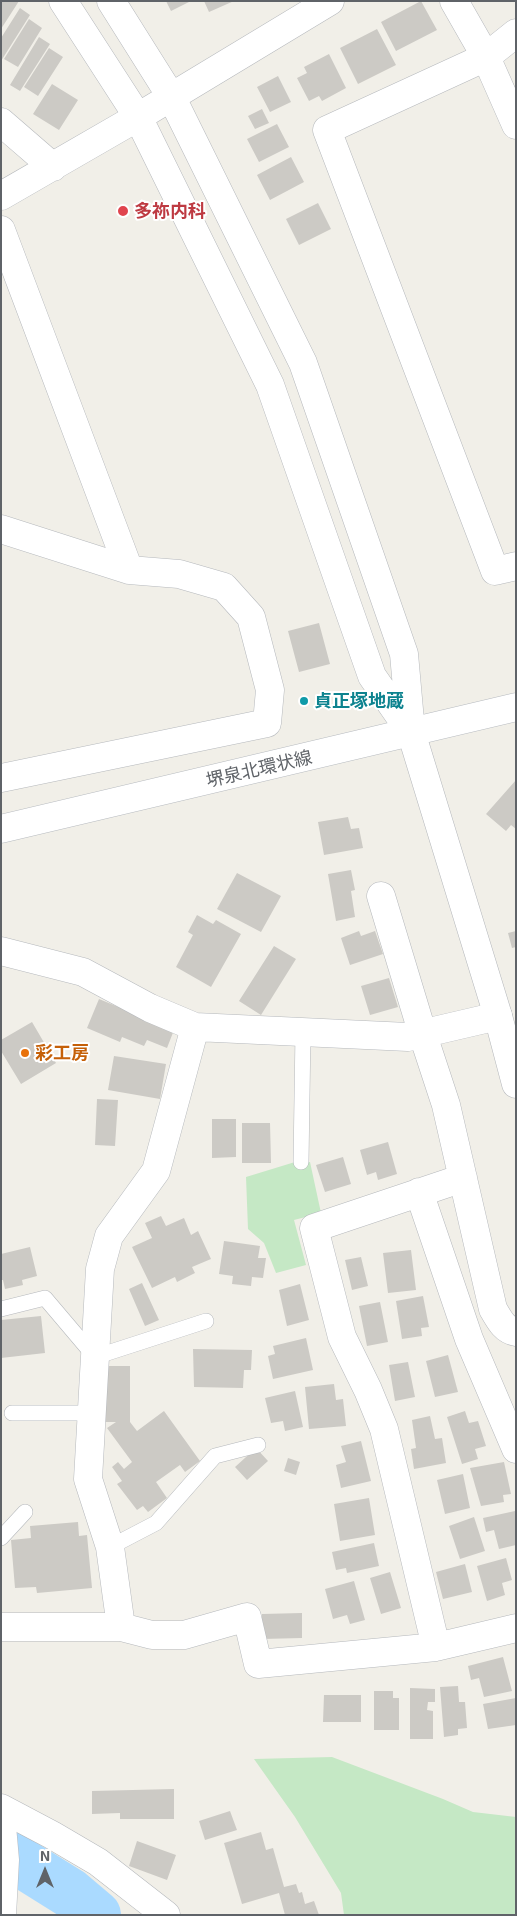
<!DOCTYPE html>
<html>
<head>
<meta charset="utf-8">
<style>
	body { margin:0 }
	#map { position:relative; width:517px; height:1916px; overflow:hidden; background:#f1efe8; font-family:"Exo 2",sans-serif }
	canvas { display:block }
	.frame { position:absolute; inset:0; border:2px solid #5f6368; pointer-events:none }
	.north { position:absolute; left:20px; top:1846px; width:50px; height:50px; -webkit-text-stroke:4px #fff; paint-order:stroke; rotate:0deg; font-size:14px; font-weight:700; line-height:20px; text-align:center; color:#5f6368 }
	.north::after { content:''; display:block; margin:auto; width:18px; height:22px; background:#5f6368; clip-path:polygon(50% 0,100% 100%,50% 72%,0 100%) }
</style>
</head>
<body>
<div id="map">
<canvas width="517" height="1916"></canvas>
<div class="frame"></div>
<div class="north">N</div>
</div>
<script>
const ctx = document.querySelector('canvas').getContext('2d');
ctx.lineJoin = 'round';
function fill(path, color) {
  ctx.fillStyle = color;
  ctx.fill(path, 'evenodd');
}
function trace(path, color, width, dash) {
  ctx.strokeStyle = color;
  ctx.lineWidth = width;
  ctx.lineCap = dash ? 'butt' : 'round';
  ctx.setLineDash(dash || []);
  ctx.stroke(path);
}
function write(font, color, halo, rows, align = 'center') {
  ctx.font = font + ' "Exo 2","Noto Sans JP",sans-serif';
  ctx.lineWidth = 4;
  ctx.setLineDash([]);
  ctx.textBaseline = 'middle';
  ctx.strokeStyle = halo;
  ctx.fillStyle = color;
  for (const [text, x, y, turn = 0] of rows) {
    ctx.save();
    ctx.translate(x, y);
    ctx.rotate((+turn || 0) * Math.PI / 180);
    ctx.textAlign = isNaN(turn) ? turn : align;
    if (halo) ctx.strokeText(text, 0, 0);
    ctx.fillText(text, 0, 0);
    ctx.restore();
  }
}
const green = new Path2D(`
	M295 1162H310L321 1213 294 1220 306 1265 276 1273 264 1243 248 1229 246 1177Z
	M332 1757 443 1799 473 1812 516 1817V1915H344L341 1893 295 1817 254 1759Z`);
const river = new Path2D(`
	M1 1850 70 1893 96 1915`);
const building = new Path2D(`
	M1 1H19L1 29Z
	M166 1H191L171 11Z
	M204 1H234L209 12Z
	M421 1 437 30 396 51 381 22Z
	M20 8 30 15 1 61V38Z
	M29 19 42 28 18 67 4 59Z
	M377 29 396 65 358 84 340 48Z
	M39 37 50 44 20 91 10 85Z
	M49 48 63 57 38 96 24 87Z
	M329 54 346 88 322 101 319 96 309 101 297 78 307 73 304 67Z
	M278 76 291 102 270 112 257 87Z
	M52 84 78 100 59 130 33 114Z
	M262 109 269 123 255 129 248 116Z
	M277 124 289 147 259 162 247 139Z
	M291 157 304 182 270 200 257 175Z
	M318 203 331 229 299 245 286 219Z
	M319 623 330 664 299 672 288 631Z
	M516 780V829L511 825 506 831 486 814Z
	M348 817 351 829 359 828 363 848 324 855 318 822Z
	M351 870 355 890 351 891 355 917 336 921 328 874Z
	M237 873 281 896 261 932 217 909Z
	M197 915 213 924 216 920 241 934 211 987 176 967 193 935 188 932Z
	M359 931 361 936 375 931 383 954 350 965 341 938Z
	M516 931V947L512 948 508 933Z
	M274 946 296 959 261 1015 239 1001Z
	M389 978 398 1007 370 1015 361 986Z
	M99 999 174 1030 167 1048 147 1040 144 1046 122 1037 120 1042 87 1028Z
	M32 1022 56 1063 21 1084 1 1051V1040Z
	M114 1056 166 1064 160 1099 108 1090Z
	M97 1099 118 1100 115 1146 95 1145Z
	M212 1119H236V1157L212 1158Z
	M242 1123H270L271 1163H242Z
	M388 1142 397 1174 378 1180 376 1172 367 1175 360 1150Z
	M343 1157 351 1184 325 1192 316 1165Z
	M161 1216 166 1226 184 1218 191 1235 198 1231 211 1259 192 1267 195 1273 177 1282 175 1277 152 1288 132 1247 152 1238 145 1223Z
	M224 1241 260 1246 258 1258H266L263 1278 252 1277 251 1286 232 1284 233 1276 219 1274Z
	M30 1247 37 1276 22 1280 23 1285 5 1289 3 1280H1V1254Z
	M411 1250 416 1290 388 1293 383 1253Z
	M361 1257 368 1286 352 1290 345 1260Z
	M142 1283 159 1320 145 1326 129 1289Z
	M300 1284 309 1320 287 1326 279 1290Z
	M423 1296 429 1327 421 1328 422 1336 402 1339 396 1301Z
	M380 1302 388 1342 367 1346 359 1306Z
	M41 1316 45 1353 1 1358V1320Z
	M306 1338 313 1370 273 1379 268 1356 275 1354 273 1346Z
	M193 1349 252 1350 251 1370H244L243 1388 194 1387Z
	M448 1355 458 1392 435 1397 426 1361Z
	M408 1362 415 1397 395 1401 389 1365Z
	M104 1366H130V1422L137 1431 164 1411 200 1461 185 1472 180 1465 156 1482 167 1498 148 1512 143 1506 137 1510 117 1484 122 1481 112 1467 118 1462 124 1469 132 1462 107 1428 116 1422H104Z
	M334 1384 336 1400 343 1399 346 1426 309 1429 305 1387Z
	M295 1391 303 1427 285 1431 283 1421 271 1423 265 1398Z
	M465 1411 469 1423 478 1421 486 1446 475 1449 478 1459 462 1464 447 1417Z
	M430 1416 435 1439 442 1438 446 1463 414 1469 411 1449 416 1448 412 1420Z
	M361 1441 371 1481 341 1488 336 1465 346 1462 341 1446Z
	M256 1448 268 1461 247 1480 235 1467Z
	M288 1458 300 1462 296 1475 284 1471Z
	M504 1462 511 1494 503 1495 504 1502 481 1506 470 1468Z
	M463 1474 470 1508 445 1514 437 1480Z
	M369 1498 375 1535 340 1541 334 1504Z
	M515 1511 516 1545 499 1549 494 1530 486 1532 483 1518Z
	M474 1517 485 1551 460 1559 449 1526Z
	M78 1522 79 1536 87 1535 92 1588 37 1593 36 1587 15 1588 11 1540 31 1538 30 1526Z
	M374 1543 379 1566 347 1573 346 1568 336 1570 332 1552Z
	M506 1558 512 1580 502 1583 505 1595 487 1601 477 1566Z
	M465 1564 472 1592 443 1599 436 1572Z
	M390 1572 401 1608 381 1614 370 1578Z
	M354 1581 365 1620 350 1624 347 1615 333 1619 325 1589Z
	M302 1613V1638L262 1639V1614Z
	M503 1657 512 1691 484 1697 479 1678 471 1680 468 1666Z
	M458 1686 459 1702H465L467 1728 458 1729V1735L444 1737 440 1687Z
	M410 1688 435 1689V1702H428L427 1710 433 1711V1739H410Z
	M374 1691H393V1698H399V1730H374Z
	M324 1695H361V1722H323Z
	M516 1698V1725L488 1729 483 1704Z
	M174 1789V1819H120V1813L92 1814V1791Z
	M230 1811 237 1830 205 1840 199 1821Z
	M261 1832 266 1850 273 1848 284 1887 296 1884 299 1893 302 1892 305 1904 314 1901 319 1915H285L279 1893 242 1904 224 1843Z
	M137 1841 176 1855 167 1880 129 1866Z`);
const service = new Path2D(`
	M301 1162 303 1032
	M1 1309 45 1298 95 1357 206 1321
	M12 1413H92
	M1 1538 25 1512
	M110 1547 156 1523 215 1456 258 1445`);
const minor = new Path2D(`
	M454 1 486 57 516 125
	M516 33 486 57 327 130 495 571 516 566
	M1 122 53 167
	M1 196 138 117
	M1 230 129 570
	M1 529 129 570 179 574 224 587 251 617 270 690 267 723 1 778
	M381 896 423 1035 446 1105 493 1309C499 1319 504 1330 516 1332
	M1 951 83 972 150 1008 195 1027 408 1037 498 1016
	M419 1192 469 1339 516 1449
	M1 1627H121L110 1547 88 1479 100 1269 109 1236 156 1171 195 1027
	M121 1627 152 1635H184L247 1617 258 1664 436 1647 516 1628
	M436 1647 384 1429 368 1390 342 1337 314 1228 463 1178
	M1 1808 52 1835 98 1862 166 1915`);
const tertiary = new Path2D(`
	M63 1 138 117 270 385 372 676 410 731
	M111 1 172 98 303 363 404 654 411 732 498 1016 516 1084
	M138 117 330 1`);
const secondary = new Path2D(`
	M1 829 516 707
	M1 1815 5 1860 2 1915`);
const markers = [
	[123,211,6,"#e0444e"],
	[304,701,5,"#0f9aa8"],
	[25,1053,5,"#e8710a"]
];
const healthNames = [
	["多祢内科",134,211]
];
const cultureNames = [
	["貞正塚地蔵",314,701]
];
const streetNames = [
	["堺泉北環状線",259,769,-13]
];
const foodNames = [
	["彩工房",35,1053]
];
fill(green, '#c5e8c5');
trace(river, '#aadaff', 50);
fill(building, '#cccac5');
trace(service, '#b5b8bc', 16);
trace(minor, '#b5b8bc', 29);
trace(tertiary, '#b5b8bc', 29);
trace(secondary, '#b6babf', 29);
trace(service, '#fff', 15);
trace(minor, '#fff', 28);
trace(tertiary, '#fff', 28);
trace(secondary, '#fff', 28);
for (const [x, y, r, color] of markers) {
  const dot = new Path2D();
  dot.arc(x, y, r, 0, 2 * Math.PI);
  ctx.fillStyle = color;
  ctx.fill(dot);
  trace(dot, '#fff', 2);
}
write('bold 18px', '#be3a42', '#fff', healthNames, 'left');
write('bold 18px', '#0d838f', '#fff', cultureNames, 'left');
write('18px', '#5f6368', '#fff', streetNames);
write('bold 18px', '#c56008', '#fff', foodNames, 'left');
</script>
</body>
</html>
